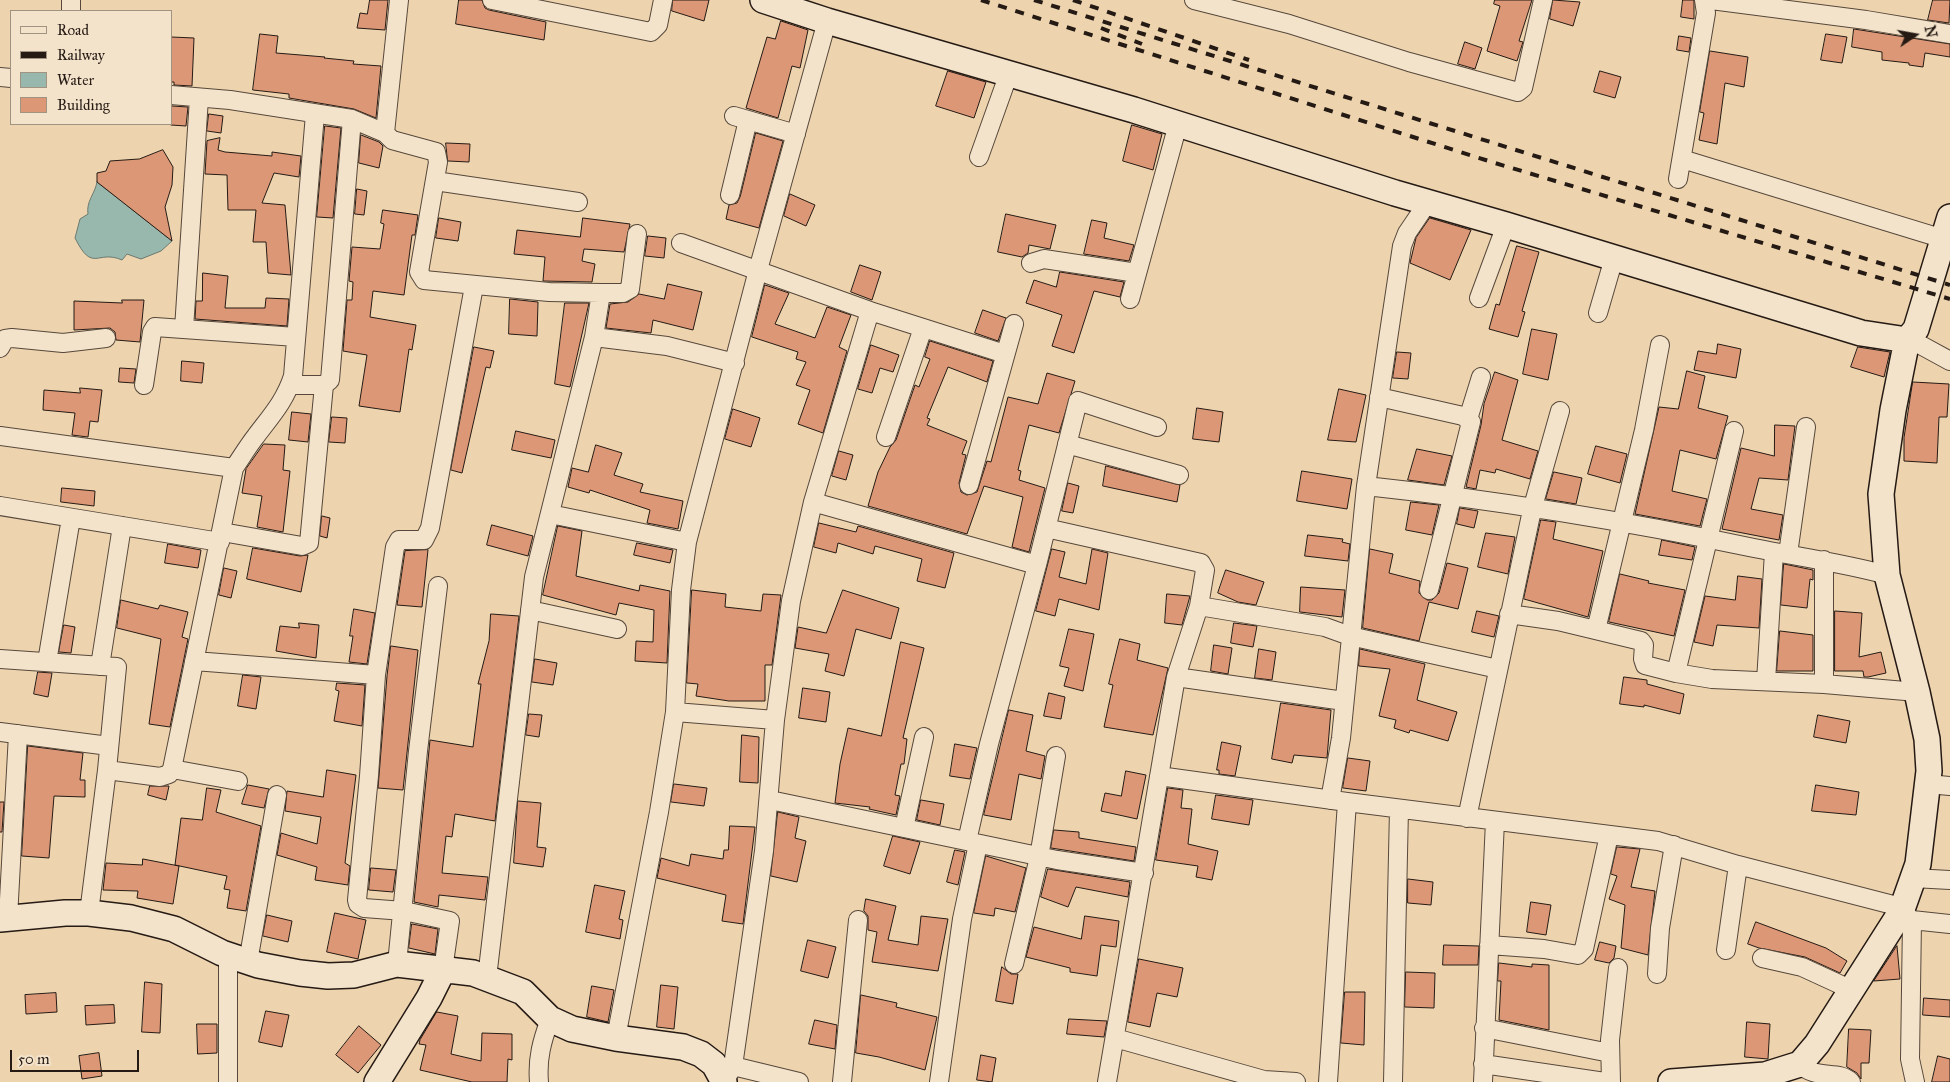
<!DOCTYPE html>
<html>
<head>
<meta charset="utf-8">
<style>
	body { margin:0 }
	#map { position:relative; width:1950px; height:1082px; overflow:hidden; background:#edd4af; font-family:"IM FELL Great Primer",serif }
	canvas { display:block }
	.legend { position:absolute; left:10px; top:10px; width:162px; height:115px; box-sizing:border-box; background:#f3e3cb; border:1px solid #a19382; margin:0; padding:6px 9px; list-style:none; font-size:15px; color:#251a14 }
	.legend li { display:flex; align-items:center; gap:10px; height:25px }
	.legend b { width:25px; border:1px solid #a19382 }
	.north { position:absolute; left:1890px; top:10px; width:50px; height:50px; -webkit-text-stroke:4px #f3e3cb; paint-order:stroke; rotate:78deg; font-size:14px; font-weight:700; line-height:20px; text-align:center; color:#251a14 }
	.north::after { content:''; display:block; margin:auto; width:18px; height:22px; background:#251a14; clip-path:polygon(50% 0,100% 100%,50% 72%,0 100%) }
	.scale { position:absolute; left:10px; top:1050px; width:129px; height:22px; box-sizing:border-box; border:2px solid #251a14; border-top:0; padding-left:6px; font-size:15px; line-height:18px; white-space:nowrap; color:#251a14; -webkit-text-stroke:4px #f3e3cb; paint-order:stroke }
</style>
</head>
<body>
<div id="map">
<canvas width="1950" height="1082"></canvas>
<ul class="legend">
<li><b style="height:6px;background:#f3e3cb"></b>Road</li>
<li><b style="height:6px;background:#251a14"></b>Railway</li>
<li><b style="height:14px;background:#99b8ad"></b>Water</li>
<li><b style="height:14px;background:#db9776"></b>Building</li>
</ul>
<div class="north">N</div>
<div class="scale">50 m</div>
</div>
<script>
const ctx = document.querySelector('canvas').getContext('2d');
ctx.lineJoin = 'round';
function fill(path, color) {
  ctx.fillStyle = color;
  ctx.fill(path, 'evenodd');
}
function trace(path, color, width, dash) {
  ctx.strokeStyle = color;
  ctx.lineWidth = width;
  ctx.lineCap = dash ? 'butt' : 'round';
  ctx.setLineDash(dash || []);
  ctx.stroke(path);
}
const water = new Path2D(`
	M97 182 172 241 161 251 141 259 127 254 122 260C97 249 93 274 75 238L80 219 88 214C86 201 95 194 97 182Z`);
const building = new Path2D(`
	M370 0H388L385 30 357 28 360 13 367 14Z
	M459 0H482L485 8 489 10 546 22 544 40 456 24Z
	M673 0H709L704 21 672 11Z
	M1495 0H1532L1519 41 1523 42 1517 61 1487 51 1500 6 1494 4Z
	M1553 0 1580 2 1573 26 1550 19Z
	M1683 0H1694V19L1681 17Z
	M1933 0H1950L1949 23 1928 20Z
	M781 21 808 30 800 68 792 66 778 118 746 108 767 37 775 39Z
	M1854 29 1950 44V57L1925 53 1923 67 1909 65V63L1882 60V52L1852 47Z
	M260 34 278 36 276 53 325 57 324 58 354 61 353 64 381 66 376 118 354 109 289 98V94L253 90Z
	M1826 34 1847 37 1842 63 1821 60Z
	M1679 36 1691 38 1689 52 1677 50Z
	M171 37 194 38 192 86 174 85V82H171Z
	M1465 42 1482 48 1475 69 1458 64Z
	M1710 51 1748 57 1744 87 1725 83 1717 144 1699 140 1704 113 1700 112Z
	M948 71 986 82 974 118 936 106Z
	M1600 71 1621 77 1615 98 1594 92Z
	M172 106 188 107 186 126 171 125Z
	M209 114 223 116 221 133 207 131Z
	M1132 125 1162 134 1153 170 1123 161Z
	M325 126 341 128 333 218 317 217Z
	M756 133 783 141 759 228 726 219 729 205 737 203 740 197Z
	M361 135 379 142 383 146 379 168 359 163Z
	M220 138 218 150 225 152 272 156V152L301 156 299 177 274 173 262 203 285 205 291 275 268 273 266 242H253L256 210H228L227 175 205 174 207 141Z
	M446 143 470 144 469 162 448 161Z
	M163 150 173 167 172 185 165 207 172 241 97 182V173L106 171 110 161 139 159Z
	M357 189 367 191 364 215 355 214Z
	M790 194 815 205 806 226 784 216Z
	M383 210 418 215 415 235H412L404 295 373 291 370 317 416 325 412 350 409 349 400 412 359 406 367 355 343 351 347 300H352L353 282 349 281 352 247 380 249 384 224 381 223Z
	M1006 214 1056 225 1050 249 1029 245 1028 253 1022 257 998 252Z
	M439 218 461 222 458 241 436 238Z
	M583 218 630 224 624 252 584 249 582 261 595 264 592 282 543 281 545 257 514 254 517 230 580 237Z
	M1430 218 1471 230 1450 280 1410 263 1416 238Z
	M1092 220 1107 223 1104 238 1134 245 1129 261 1084 254Z
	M648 236 666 238 664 258 645 256Z
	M1517 246 1539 252 1522 311 1525 312 1518 337 1489 329 1496 304 1499 305Z
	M860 265 881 272 872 300 851 292Z
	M1060 272 1124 282 1120 297 1094 291 1074 353 1052 346 1062 315 1026 303 1034 280 1056 287Z
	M203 273 228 276 225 308H265L266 298 289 299 287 326 195 319 196 301H202Z
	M668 284 702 292 693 330 653 320 651 333 606 328 610 304 628 302 639 294 664 299Z
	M765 285 789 293 775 324 815 338 827 307 851 315 839 347 847 351 823 433 798 424 810 390 796 385 806 362 796 359 798 352 752 337Z
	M510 299 538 302 537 336 509 334Z
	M122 300H144L140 342 116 340 115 332 110 328 74 330V301L122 303Z
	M565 303H589L570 387 555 384Z
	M983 310 1006 318 998 341 975 333Z
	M1532 329 1557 334 1548 380 1523 374Z
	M930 341 993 361 987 382 948 367 927 418 930 419 927 425 967 441 962 454 966 455 959 483 961 492 967 495 977 492 987 461 991 462 1008 397 1038 404 1047 373 1075 381 1059 433 1029 425 1018 470 1021 471 1019 480 1045 488 1029 552 1012 547 1023 497 984 486 967 534 868 506 878 472 890 447 896 440 915 385 919 387 930 359 925 357Z
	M1718 344 1741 349 1736 378 1694 370 1698 351 1716 354Z
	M871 345 899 355 893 372 880 368 872 393 858 389Z
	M474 347 494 351 490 368 486 367 462 473 451 470Z
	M1858 347 1890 352 1884 377 1851 367Z
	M1397 352 1411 353 1408 379 1393 378Z
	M182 361 204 363 202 383 181 381Z
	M120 368 136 369 134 383 119 382Z
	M1687 371 1705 376 1698 408 1728 416 1716 459 1680 450 1672 491 1707 499 1700 526 1635 514 1659 407 1678 409Z
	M1495 372 1518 380 1502 440 1538 451 1530 479 1496 469 1495 473 1480 470 1476 489 1466 487 1481 425 1484 404Z
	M1913 382 1949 384 1947 417H1939L1937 463 1904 461V438Z
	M80 388 102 390 98 422 90 421 88 437 72 435 75 413 43 410 44 390 80 393Z
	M1339 389 1366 395 1356 442 1328 440Z
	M1197 408 1223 412 1219 442 1193 439Z
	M733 409 760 418 751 447 725 439Z
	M292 412 311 414 308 442 289 440Z
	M332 417 347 418 345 443 329 442Z
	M1775 425 1795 426 1788 480 1759 478 1751 509 1783 515 1779 540 1722 529 1741 448 1774 456Z
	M516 431 555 440 551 458 512 450Z
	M264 444 285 445 283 470 290 471 283 532 257 527 262 496 242 493 246 469Z
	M596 445 622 453 614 475 643 484 640 492 683 501 678 529 647 523 650 510 590 490 589 493 568 487 572 468 588 472Z
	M1596 446 1627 454 1620 483 1588 474Z
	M1417 449 1452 456 1444 485 1408 480Z
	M839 451 853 455 846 480 832 476Z
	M1106 466 1180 485 1177 502 1103 486Z
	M1302 471 1352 479 1347 509 1297 501Z
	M1554 472 1582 478 1576 504 1546 499Z
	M1068 483 1079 486 1073 513 1062 511Z
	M62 488 95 491 94 506 61 502Z
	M1411 502 1439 505 1432 535 1406 530Z
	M1460 508 1478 511 1474 528 1457 524Z
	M322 516 330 518 327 538 320 536Z
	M1541 520 1556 522 1553 539 1603 551 1588 617 1524 599Z
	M819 523 856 532 858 526 954 553 945 588 917 581 922 559 875 546 873 554 838 543 836 553 814 547Z
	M492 525 533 536 528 556 487 545Z
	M558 526 582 531 576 576 639 591 640 585 670 591 667 663 635 661 636 641 653 642 654 610 619 603 616 615 543 595Z
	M1486 533 1515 537 1508 574 1478 567Z
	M1308 535 1343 539 1342 542 1350 544 1348 561 1305 556Z
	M1662 540 1695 547 1692 560 1659 555Z
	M637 543 673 550 670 563 634 555Z
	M168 544 201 550 198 568 165 563Z
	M253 548 300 556 308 555 301 592 247 579Z
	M1052 549 1065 552 1059 577 1086 584 1092 549 1108 553 1099 610 1059 599 1055 616 1036 611Z
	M1370 549 1393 554 1389 573 1420 581 1419 593 1427 600H1432L1439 593 1447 563 1468 568 1458 609 1429 602 1419 641 1363 628Z
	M428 550 422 607 397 605 405 551Z
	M1784 564 1813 570V580L1810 579 1807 608 1781 605Z
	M224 568 237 571 231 598 219 595Z
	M1226 570 1264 582 1256 605 1238 602 1218 593Z
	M1620 574 1649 581 1648 583 1685 590 1674 636 1609 622Z
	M1738 576 1762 579 1759 628 1717 625 1713 646 1694 642 1705 596 1735 600Z
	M1301 587 1345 590 1342 617 1300 612Z
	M692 590 726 594 725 607 761 611 763 594 781 595 772 665H765V701H729L696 696 698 684 687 683Z
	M843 590 899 608 891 639 856 629 844 676 825 671 829 654 795 648 798 627 826 633Z
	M1167 594 1190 596 1182 625 1165 623Z
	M121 600 158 609 160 605 188 612 182 637 188 639 170 727 149 724 161 639 117 628Z
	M354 609 375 613 367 664 349 662 353 636H350Z
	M1477 611 1499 616 1494 637 1472 632Z
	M1835 611 1862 613 1859 657 1881 652 1886 673 1868 677H1864L1863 671H1835Z
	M491 614 519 616 495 821 455 814 452 837 446 836 442 873 488 877 485 900 439 895 438 907 414 902 430 740 473 747 481 684H478L489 641Z
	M299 623 319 625 316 658 276 651 280 626 299 628Z
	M1234 623 1257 626 1253 647 1231 643Z
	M64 625 75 627 71 653 59 652Z
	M1069 629 1094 634 1083 691 1064 686 1069 668 1060 666Z
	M1780 631 1813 635V671H1777Z
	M1120 639 1140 644 1137 660 1168 668 1153 735 1104 727 1113 685 1109 684Z
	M901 642 924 648 903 738 907 739 904 764H901L895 795 900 796 896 815 869 809 870 807 835 803 840 764 848 728 881 736Z
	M1214 645 1232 648 1228 674 1211 671Z
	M391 646 418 650 403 790 378 788 387 676Z
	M1259 649 1276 652 1272 680 1255 678Z
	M1360 649 1425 664 1417 700 1457 712 1448 741 1410 730 1409 733 1394 728 1396 720 1379 716 1390 669 1359 666Z
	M535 659 557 663 553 685 532 682Z
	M38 672 52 673 48 697 34 694Z
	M243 675 261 677 256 709 238 706Z
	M1624 677 1647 680V684L1684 694 1680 714 1644 705V707L1620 704Z
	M337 683 365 685 362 726 334 721 339 691 336 690Z
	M803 688 830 692 826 722 799 718Z
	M1049 693 1065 697 1061 719 1044 716Z
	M1281 703 1331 710 1327 758 1294 755 1292 763 1272 759Z
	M1009 710 1033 715 1026 751 1045 756 1041 779 1019 774 1011 820 984 815Z
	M529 714 542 715 539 737 526 735Z
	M1818 715 1850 721 1846 743 1814 737Z
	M742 735 759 737 758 783 740 782Z
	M1222 742 1241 746 1235 776 1219 774V770H1217Z
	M955 744 977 748 970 779 950 776Z
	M28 746 83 753 80 780H85V797L54 796 49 858 22 856Z
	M1348 758 1370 761 1366 791 1343 788Z
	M327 770 356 775 345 863 350 866 348 885 315 880 317 867 277 855 281 833 317 844 321 817 285 811 287 791 323 797Z
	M1126 771 1146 775 1137 819 1101 811 1105 793 1121 796Z
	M674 784 707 788 704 806 671 802Z
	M248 785 269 789 264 808 242 804Z
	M1816 785 1859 792 1856 815 1812 811Z
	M150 786H169L166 800 148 795Z
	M207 788 221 790 216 812 261 826 246 911 227 908 230 890 224 889 227 876 175 865 181 818 202 820Z
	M1168 788 1183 790 1181 808 1192 809 1188 844 1218 851 1212 880 1196 877 1198 866 1156 860Z
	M1216 795 1253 800 1249 825 1212 819Z
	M921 800 944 804 940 825 917 820Z
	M518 801 541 803 537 847 546 848 543 867 514 863Z
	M0 802H4L2 832H0Z
	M778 812 799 817 795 838 806 841 797 882 771 876Z
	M730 826 755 827 743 924 722 921 726 895 657 878 661 858 689 866 691 854 723 859 724 850H728Z
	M1054 830 1079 832V838L1136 847 1134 861 1051 848Z
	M893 836 920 842 910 874 884 866Z
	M1617 847 1640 849 1631 887 1655 891 1648 955 1621 948 1625 905 1609 899 1617 876 1611 874Z
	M955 850 965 852 958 885 947 882Z
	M986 856 1026 868 1015 912 995 908 994 916 974 913Z
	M143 859 179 866 173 904 137 898 138 891 103 890 106 863 142 865Z
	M371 868 396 870 393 892 369 890Z
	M1048 869 1130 882 1128 897 1076 887 1068 907 1041 897Z
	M1408 879 1433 882 1431 905 1408 903Z
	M595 885 625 891 619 919 623 920 620 939 586 932Z
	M866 899 896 906 888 940 918 945 921 916 948 919 938 971 872 962 877 932 868 930V916L864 911Z
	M1531 902 1551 905 1546 935 1527 932Z
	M335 913 366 920 358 959 327 952Z
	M267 915 292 921 288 942 263 936Z
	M1085 916 1119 921 1116 947 1101 945 1097 976 1070 972V968L1026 957 1034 927 1081 939Z
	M1756 922 1826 948 1847 961 1840 973 1805 957 1759 948 1748 944Z
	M412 924 438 929 435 954 409 948Z
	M808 940 836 947 828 978 801 971Z
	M1600 942 1616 946 1614 958 1609 963 1595 960Z
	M1444 945 1479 946 1478 965H1443Z
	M1897 946 1900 979 1874 981Z
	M1139 959 1183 968 1177 997 1157 993 1150 1027 1128 1022Z
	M1499 963 1532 967V964L1549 965V1030L1499 1020 1501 981H1498Z
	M1002 967 1011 974H1018L1013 1004 996 1001Z
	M1406 972 1435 973 1434 1008 1405 1007Z
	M145 982 162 984 160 1033 142 1032Z
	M661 985 678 987 674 1029 657 1027Z
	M592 986 614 990 608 1022 587 1017Z
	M1345 992H1365L1364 1045 1341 1043Z
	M56 993 57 1012 26 1014 25 995Z
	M861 995 897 1003 896 1007 937 1017 925 1070 879 1057 856 1053Z
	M1924 998 1950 1000V1017L1923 1015Z
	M114 1005 115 1023 86 1025 85 1006Z
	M266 1011 289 1015 282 1047 259 1042Z
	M437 1012 458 1016 451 1054 481 1061 482 1033 512 1034V1060L508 1059 507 1082H472L420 1070 426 1045 419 1044 420 1040Z
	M1069 1019 1107 1021 1104 1037 1067 1034Z
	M815 1020 837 1025 835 1049 809 1044Z
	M1747 1022 1770 1024 1768 1059 1745 1057Z
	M197 1024H217V1053L198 1054Z
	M359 1026 381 1045 358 1073 336 1055Z
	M1849 1029 1871 1030 1869 1063H1861V1079L1857 1073 1847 1067Z
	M99 1053 102 1076 82 1079 79 1056Z
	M981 1055 996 1058 992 1082 977 1080Z
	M1938 1056 1950 1059V1082H1932Z`);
const street = new Path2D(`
	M71 0V11
	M492 0 651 32 658 25 663 0
	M1194 0 1289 24 1409 62 1518 92 1523 88 1543 0
	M1711 0 1866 20 1950 34
	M0 77 11 78
	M171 95 230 100 352 119 385 133 399 0
	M734 116 796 134
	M385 133 392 140 436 152 438 162 419 272 424 280 549 292 601 293 594 337
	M979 157 1009 73
	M1682 159 1950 241
	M1678 179 1706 13 1704 0
	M435 181 578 202
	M730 195 748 120
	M1428 202 1407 233 1402 246 1366 486C1496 500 1626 521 1754 548 1799 557 1843 563 1887 575
	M681 243 870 311 813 502 791 601 775 720 764 851 733 1066 724 1082
	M1031 263 1044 259 1137 273
	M601 293H623L630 289 637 234
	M1479 298 1506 225
	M1130 299 1178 124
	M870 311 1005 354
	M1598 313 1614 258
	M184 329 199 98
	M1907 340 1917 343 1950 361
	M0 348 5 339 12 338 63 343 106 338
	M144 385 152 332 155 327 296 337
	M290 385H324L330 380 352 119
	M1379 397 1463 416 1471 422 1429 590
	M1468 419 1481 377
	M1734 431 1676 673 1712 679 1824 684 1917 692
	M0 436 234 468
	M886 437 923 328
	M1067 444 1179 475
	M969 485 1014 324
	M813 502 1037 565 1078 401 1157 427
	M0 506 220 542
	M550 514 687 542
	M1046 528 1201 563 1205 570 1199 606
	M222 532 302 546 309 543 324 385
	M1788 554 1806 427
	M530 610 617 629
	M1509 614 1558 621 1641 641 1644 645 1643 659 1645 665 1676 673
	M1596 630 1644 430 1660 345
	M0 659 117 667 107 770
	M194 661 376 675
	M47 662 71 518
	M100 666 122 526
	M1176 677 1344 701
	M1766 681 1774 552
	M1824 684V560
	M675 712 775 720
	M0 732 109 746
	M172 769 238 781
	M1159 776 1347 802 1658 841 1738 865 1897 906 1912 920 1950 924
	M1928 784 1950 786
	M770 800 1057 860 1144 873
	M1330 800 1341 738 1366 486
	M1467 818 1532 510 1560 411
	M904 828 924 737
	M967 841 989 744 1037 565
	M1913 878 1950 880
	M89 913 107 770 160 777 169 774 172 769 234 468C241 458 248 446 256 436 271 416 285 401 293 376L315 114
	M8 918 18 734
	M1912 920 1910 1059 1915 1082
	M1489 945 1544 949 1578 955 1584 949 1609 835
	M1726 950 1738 865
	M1762 958 1802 967 1852 990
	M248 962 277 795
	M397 964 418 751 438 586
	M1014 964 1039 857 1056 756
	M443 970 450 921 404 911 364 908 358 904 357 900 369 776 376 675 395 547 399 540H424L430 528 474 286
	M1657 974 1660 928 1674 845
	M487 978 534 577 594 337 667 346 735 363
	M1484 1028 1610 1053
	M616 1038 659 812 675 712 681 590 687 542 758 270 827 21
	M1115 1038 1264 1080 1296 1082
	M1483 1064 1605 1082
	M1800 1064C1816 1081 1838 1069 1851 1082
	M733 1066 799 1082
	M228 1082V955
	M539 1082C537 1058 542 1041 550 1019
	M842 1082 858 920
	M939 1082 962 919 978 844
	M1107 1082 1176 677 1199 606 1325 627 1350 636 1498 669
	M1328 1082 1347 802
	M1393 1082 1399 809
	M1483 1082 1495 821
	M1611 1082 1610 1040 1618 968`);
const secondary = new Path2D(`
	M763 0 827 21 1134 110 1395 193 1506 225 1861 333 1907 340
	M0 919 65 913H89L131 918 174 929 222 953 258 965 300 973 328 976 354 975 397 964 473 973 523 992 550 1019 572 1029 616 1038 683 1047 701 1054 714 1064 724 1082
	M377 1082 429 998 443 970
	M1671 1082 1765 1075 1800 1064 1817 1044 1901 912 1918 864 1929 771 1927 739 1917 692 1887 575 1881 494 1893 410 1907 340 1916 329 1950 217`);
const rail = new Path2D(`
	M981 0 1495 163 1950 299
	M1034 0 1950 285
	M1073 0 1249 60
	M1101 28 1142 44`);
fill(water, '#99b8ad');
trace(water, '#6b7970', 1);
fill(building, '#db9776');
trace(building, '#251a14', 1);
trace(street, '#57483b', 20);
trace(secondary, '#251a14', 28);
trace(street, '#f3e3cb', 18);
trace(secondary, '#f3e3cb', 25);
trace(rail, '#251a14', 4, [9, 9]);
</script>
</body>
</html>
